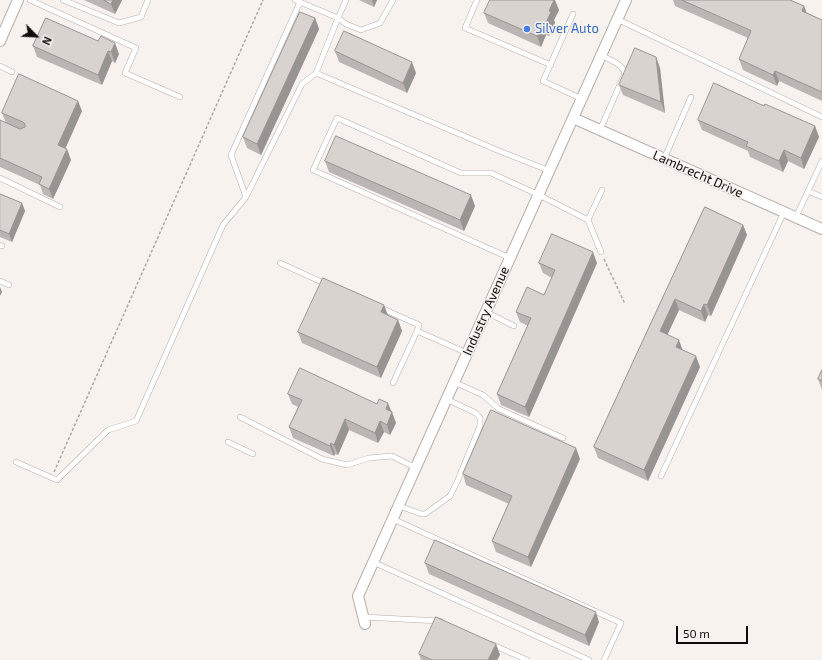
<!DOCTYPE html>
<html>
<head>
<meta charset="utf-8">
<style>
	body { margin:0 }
	#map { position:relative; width:822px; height:660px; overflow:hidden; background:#f8f2ef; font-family:"Exo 2",sans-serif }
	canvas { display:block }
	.north { position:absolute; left:16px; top:16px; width:40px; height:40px; -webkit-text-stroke:3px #f8f2ef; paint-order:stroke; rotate:114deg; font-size:11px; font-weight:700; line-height:16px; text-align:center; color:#0e0c0b }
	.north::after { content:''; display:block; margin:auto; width:14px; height:18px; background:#0e0c0b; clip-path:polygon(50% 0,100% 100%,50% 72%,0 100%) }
	.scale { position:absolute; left:676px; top:626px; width:72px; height:18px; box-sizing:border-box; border:2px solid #0e0c0b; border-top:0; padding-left:5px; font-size:12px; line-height:14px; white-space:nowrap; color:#0e0c0b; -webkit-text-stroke:3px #f8f2ef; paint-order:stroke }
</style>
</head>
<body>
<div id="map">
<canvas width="822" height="660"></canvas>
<div class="north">N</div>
<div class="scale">50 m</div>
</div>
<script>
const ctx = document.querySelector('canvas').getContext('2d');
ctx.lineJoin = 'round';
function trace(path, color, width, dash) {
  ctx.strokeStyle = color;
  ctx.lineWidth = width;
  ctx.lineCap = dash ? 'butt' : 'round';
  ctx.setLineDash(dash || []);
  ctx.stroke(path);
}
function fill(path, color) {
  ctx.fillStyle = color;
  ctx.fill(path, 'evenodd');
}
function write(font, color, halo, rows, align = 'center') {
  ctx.font = font + ' "Exo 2",sans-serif';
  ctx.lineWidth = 3;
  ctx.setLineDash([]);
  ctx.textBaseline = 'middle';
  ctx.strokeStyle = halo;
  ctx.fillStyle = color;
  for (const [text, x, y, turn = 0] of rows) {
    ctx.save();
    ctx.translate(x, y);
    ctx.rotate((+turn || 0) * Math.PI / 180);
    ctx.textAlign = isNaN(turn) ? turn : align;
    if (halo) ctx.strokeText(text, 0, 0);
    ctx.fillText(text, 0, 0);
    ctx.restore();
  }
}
const path = new Path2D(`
	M604 259 625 304
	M54 472 263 0`);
const service = new Path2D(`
	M30 0 136 48 125 73 180 97
	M63 0 119 23 141 17 148 0
	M295 0 338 18 316 73 497 150 550 171
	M346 0 338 18 346 24 361 30 380 23 393 0
	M477 0 465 28 551 65
	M573 14 543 81 582 99
	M617 19 822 117
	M0 66 12 72
	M600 130 625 73C622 64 610 60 601 55
	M664 159 691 97
	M0 178 60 207
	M808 191 822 197
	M246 197 231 155 300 2
	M796 217 822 161
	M588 220 602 190
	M0 245 2 246
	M510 258 313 170 337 118 461 173H491L539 195 588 220 601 252
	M280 263 326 284
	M0 281 9 285
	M381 308 419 325 417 331
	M486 312 514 326
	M454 382 483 395 499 409 563 438
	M393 383 417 331 467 353
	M240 417 322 459 347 465 369 458 392 456 416 468
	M228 442 253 454
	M16 462 57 480 108 430 136 421 223 225 246 197 302 84 316 73
	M661 476 784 212
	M399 506 422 514H425L450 496 458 480 480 426V418L476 413 446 399
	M393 519 621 623 604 660
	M373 562 589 660
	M363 617 440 621
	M491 644 527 660`);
const minor = new Path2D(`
	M0 41 18 0
	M573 118 822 229
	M365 624 358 596 626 0`);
const wall = new Path2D(`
	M84 0H122L115 14Z
	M359 0H377L374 7Z
	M673 0H790L804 6 807 13 822 20V101L779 81 777 86 743 70 739 59 748 38 675 6Z
	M559 10 554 20 555 23 549 36 546 35 541 47 488 23 484 13Z
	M46 18 119 54 115 63 112 61 102 85 37 57 33 46Z
	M315 18 319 29 261 155 247 148 243 137Z
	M335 51 416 73 407 93 339 62Z
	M656 57 660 68 665 113 623 95 619 85Z
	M764 106 815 126 819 137 804 169 788 161 783 172 750 157 748 151 702 130 698 120Z
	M82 111 65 149 71 160 53 199 43 194 40 185 0 167V120L6 123 2 113Z
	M325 161 475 206 464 231 329 172Z
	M0 194 22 203 25 211 12 242 0 237Z
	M705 207 743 225 747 235 711 316 708 315 705 322 679 310 667 335 700 367 648 481 598 458 594 447Z
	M539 263H597L529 417 501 405 497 394 528 326 520 322 516 312 544 295 552 278 543 273Z
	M384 305 388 315 398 320 402 331 381 378 302 343 298 332Z
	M822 370V390L818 379Z
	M288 394 392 411 396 423 390 435 384 432 378 443 349 430 338 455 335 454 334 456 293 438 289 427 298 407 292 404Z
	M580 459 531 567 496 552 492 541 509 504 466 485 463 474Z
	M425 563 599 622 589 646 429 574Z
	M496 644 500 655 497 660H421L419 654Z`);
const shadedWall = new Path2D(`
	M113 0H122L115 14 111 4Z
	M372 0H377L374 7Z
	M554 0H555L559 10 554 20 555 23 549 36 545 25 549 11Z
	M804 6 808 17 802 11Z
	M315 18 319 29 261 155 257 144Z
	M543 24 546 35 541 47 537 36Z
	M115 43 119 54 115 63 111 52Z
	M108 51 112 61 102 85 98 75Z
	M656 57 660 68 665 113 661 102Z
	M412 62 416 73 407 93 403 83Z
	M775 71 779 81 777 86 773 75Z
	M78 101 82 111 62 156 58 145Z
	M815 126 819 137 804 169 801 158Z
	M67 149 71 160 53 199 49 189Z
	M784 150 788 161 783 172 779 161Z
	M471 195 475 206 464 231 460 220Z
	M22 203 25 211 12 242 9 234Z
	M743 225 747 235 711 316 707 305Z
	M593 252 597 263 529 417 525 407Z
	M0 287 2 292 0 296Z
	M675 299 679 310 664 342 660 331Z
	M704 304 708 315 705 322 701 311Z
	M384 305 388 316 381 312Z
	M398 320 402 331 381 378 377 367Z
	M679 340 683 351 676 347Z
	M696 356 700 367 648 481 644 470Z
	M388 403 396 423 390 435 387 425 386 409Z
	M345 419 349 430 338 455 334 445Z
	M380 421 384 432 378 443 375 433Z
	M331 443 335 454 334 456 330 446Z
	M576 448 580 459 531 567 528 557Z
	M596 612 599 622 589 646 585 635Z
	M496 644 500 655 497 660H488Z`);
const building = new Path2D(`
	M104 0H113L111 4Z
	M490 0H554L549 11 551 12 545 25 543 24 537 36 484 13Z
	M682 0H790L804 6 802 11 822 20V92L775 71 773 75 739 59 751 31Z
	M300 12 315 18 257 144 243 137Z
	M46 18 98 41 101 36 115 43 111 52 108 51 98 75 33 46Z
	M344 31 412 62 403 83 335 51Z
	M635 48 656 57 661 102 619 85Z
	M19 74 78 101 58 145 67 149 49 189 39 184 42 177 0 158V120L20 129 25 127V124L23 122 2 113Z
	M714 83 764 106 765 104 815 126 801 158 784 150 779 161 746 146 748 142 698 120Z
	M336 136 471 195 460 220 325 161Z
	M0 194 22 203 9 234 0 230Z
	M705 207 743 225 707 305 704 304 701 311 675 299 660 331 679 340 676 347 696 356 644 470 594 447Z
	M552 234 593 252 525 407 497 394 531 318 516 312 527 287 544 295 555 270 539 263Z
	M323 278 384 305 381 312 398 320 377 367 298 332Z
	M300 368 377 404 379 399 388 403 386 409 392 412 387 425 380 421 375 433 345 419 334 445 331 443 330 446 289 427 302 400 288 394Z
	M822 370V381L818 379Z
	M491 410 576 448 528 557 492 541 512 496 463 474Z
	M435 540 596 612 585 635 425 563Z
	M436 617 496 644 488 660H432L419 654Z`);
const markers = [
	[527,29,4,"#3f7fe0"]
];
const shopNames = [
	["Silver Auto",535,29]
];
const streetNames = [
	["Lambrecht Drive",698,174,24],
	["Industry Avenue",486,311,-66]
];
trace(service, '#b5afac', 6);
trace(minor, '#b5afac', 12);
trace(path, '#ada8a6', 1.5, [3, 2]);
trace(service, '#fff', 5);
trace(minor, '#fff', 10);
fill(wall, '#bbb5b3');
fill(shadedWall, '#989492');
fill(building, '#d9d3d0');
trace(building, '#989492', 1);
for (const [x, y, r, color] of markers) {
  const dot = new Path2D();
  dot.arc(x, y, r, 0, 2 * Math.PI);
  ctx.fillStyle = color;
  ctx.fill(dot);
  trace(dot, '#f8f2ef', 1.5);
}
write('13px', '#366cbe', '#f8f2ef', shopNames, 'left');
write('13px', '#0e0c0b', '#f8f2ef', streetNames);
</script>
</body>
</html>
